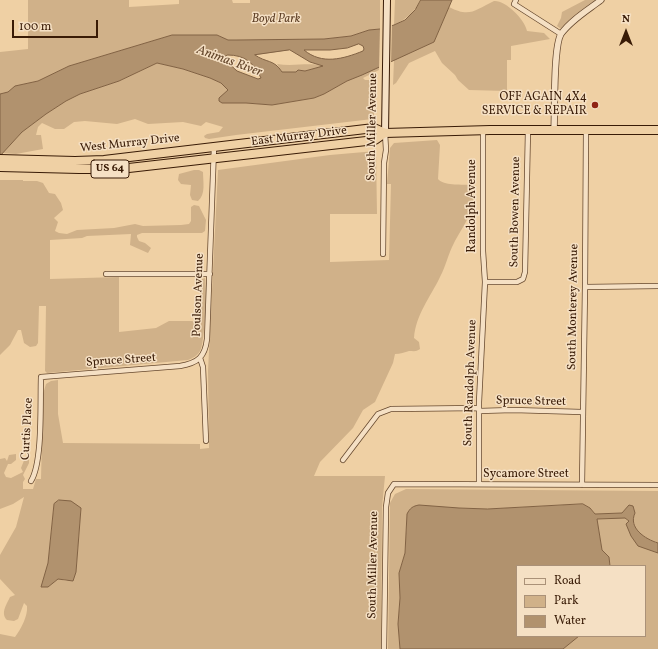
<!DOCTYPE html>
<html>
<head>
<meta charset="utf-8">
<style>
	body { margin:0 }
	#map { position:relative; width:658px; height:649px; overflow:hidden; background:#efd0a4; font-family:Vollkorn,serif }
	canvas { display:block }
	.legend { position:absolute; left:516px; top:565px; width:130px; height:72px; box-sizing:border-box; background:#f5e0c4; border:1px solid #aa9178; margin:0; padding:5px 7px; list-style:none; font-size:12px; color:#391b06 }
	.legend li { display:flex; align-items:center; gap:8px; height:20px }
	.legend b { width:20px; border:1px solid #aa9178 }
	.north { position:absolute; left:606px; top:12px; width:40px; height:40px; -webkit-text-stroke:3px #f5e0c4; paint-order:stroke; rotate:0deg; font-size:11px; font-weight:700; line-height:16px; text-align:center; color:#391b06 }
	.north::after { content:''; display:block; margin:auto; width:14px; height:18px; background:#391b06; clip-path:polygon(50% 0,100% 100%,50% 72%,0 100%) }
	.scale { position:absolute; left:12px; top:20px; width:86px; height:18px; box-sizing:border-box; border:2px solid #391b06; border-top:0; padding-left:5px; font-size:12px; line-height:14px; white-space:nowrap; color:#391b06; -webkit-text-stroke:3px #f5e0c4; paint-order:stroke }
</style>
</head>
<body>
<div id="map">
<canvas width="658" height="649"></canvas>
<ul class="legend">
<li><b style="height:5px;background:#f5e0c4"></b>Road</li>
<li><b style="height:11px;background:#d0b189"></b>Park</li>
<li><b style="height:11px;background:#b1926e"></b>Water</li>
</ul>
<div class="north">N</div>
<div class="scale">100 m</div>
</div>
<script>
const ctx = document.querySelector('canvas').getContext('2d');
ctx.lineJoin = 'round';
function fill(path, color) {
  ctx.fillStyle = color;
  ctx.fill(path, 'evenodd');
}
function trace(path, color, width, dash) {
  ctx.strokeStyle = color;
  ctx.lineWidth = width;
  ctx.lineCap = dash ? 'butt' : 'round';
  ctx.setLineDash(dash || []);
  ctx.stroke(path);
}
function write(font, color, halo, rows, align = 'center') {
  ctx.font = font + ' Vollkorn,serif';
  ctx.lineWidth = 3;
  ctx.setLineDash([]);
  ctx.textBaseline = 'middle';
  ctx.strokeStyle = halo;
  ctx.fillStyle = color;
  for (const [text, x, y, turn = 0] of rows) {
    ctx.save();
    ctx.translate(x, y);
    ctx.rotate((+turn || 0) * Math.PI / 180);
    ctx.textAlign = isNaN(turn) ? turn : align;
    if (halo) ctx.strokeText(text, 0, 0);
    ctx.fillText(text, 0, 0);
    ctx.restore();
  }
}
const green = new Path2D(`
	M28 0H129V7L179 4V0H232L233 3H250V0H380V29L369 30 351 36 324 39 237 40H228L217 35H172L69 66 38 81 16 86 8 92 0 94V52L28 49Z
	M395 0H421C414 12 407 19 394 25Z
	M585 0H597L563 28 561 29 557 26 561 18 562 12Z
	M494 1C505 0 525 19 527 31L544 33 550 39 511 46V60H507V91L469 90 458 80 455 75 442 63 435 51 409 63 396 83 393 85 394 60 434 42 449 7C470 18 475 10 494 1Z
	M157 63 183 69 210 78 221 83 228 90 222 103H246L272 105 314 98 324 94 347 81 379 67V70L363 78 365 80H374L375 83 374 116 372 119 364 120 236 135 209 139 205 138 204 136 207 134 219 132 223 127 206 122 201 126 183 122 148 124 135 119 117 124 85 121 74 122 64 129H55L42 123 38 127 36 135H41L43 149 16 154 3 153 22 132 46 114 66 101 80 94 119 81Z
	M277 64C293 67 309 62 324 66L305 71 299 70 296 72H282Z
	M437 140 440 145 438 179C444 186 460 184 469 185 483 201 461 229 454 243 448 254 446 266 440 277 430 298 416 314 414 338L419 342 420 349C416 352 414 351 409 351 405 352 400 354 395 354L393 363 375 402 363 410 353 428 320 462 314 476H385L382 507 381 649H0V634L15 637C21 629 28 616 27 606L24 603 18 619 14 621 7 620C0 613 7 604 10 597L15 595 0 579V555L16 527 24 497 13 504 0 509V459L5 458 7 461 9 455 16 454V460L11 464H8L4 473 6 477 11 478 23 472 21 468 25 458 29 459V463L23 475 25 479 23 482V489H33L36 479H41L43 394 46 384 51 381 58 380V414L63 443 200 444V449L209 448 208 371 218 170 330 155 376 151 377 214H330V262L389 260 391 184H387L390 148 394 143ZM54 504 81 508 76 572 67 581 58 579 48 587H42L48 563Z
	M194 170H199L203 172C203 182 206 194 198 201L192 200 190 195 191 185 181 184 178 180 179 174Z
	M0 180H23V181H37L43 183 49 193 55 194 61 203 63 210 54 218 58 222 55 231 59 233 67 234 77 230 114 228 135 224 143 226 181 225 189 224 191 221V207L194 205 199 206 206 220 205 231 202 233H142L137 235V237L139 241 145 243 151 248 148 253 130 245 131 234 87 236 82 238 50 240V279L119 277V332L156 328 169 321H192L200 324 201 282 202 279 205 278C207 287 205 343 200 351 197 356 193 358 188 360L47 373 45 371 46 306H39L38 343 36 346 30 347 24 343 21 330H18L10 345 0 355Z
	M406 489 658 491V543C649 540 636 534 634 524 632 518 632 512 630 505L622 513 595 514 590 508 583 504 487 509 459 508 407 514 405 553 399 573 400 598 398 624 400 649H388L390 503 395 494Z
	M611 518H625L629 521 628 523 652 550 658 553V649H563L579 636H645V566H610L609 557 602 550 596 519Z`);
const water = new Path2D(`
	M421 0H452L434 42 362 75 347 81 324 94 314 98 272 105 246 103H222L219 101V98L228 90 221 83 210 78 183 69 157 63 119 81 80 94 66 101 46 114 22 132 0 156V94L8 92 15 86 38 81 69 66 172 35H217L228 40H237L324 39 351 36 369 30 380 29 394 25 405 20 415 10ZM359 44 363 46 364 49 363 51C343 59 322 65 304 50H330L347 48ZM290 50 310 62 323 66 305 71 298 70 296 72H282C274 59 266 63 255 55ZM228 55C245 55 254 63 261 78L258 79 237 71 223 58Z
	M59 500 71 501 81 508 76 572 73 581 58 579 48 587H41L48 563 54 504Z
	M583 504 590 508 595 514 622 513 629 505 633 506 635 513C628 528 645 539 658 543V553L638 546 631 536 626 524 629 521 625 518 597 519 602 550 609 557 610 566H517V636H579L563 649H400L398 624 400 598 399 573 405 553 407 514C410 508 413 506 419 505L459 508 487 509Z`);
const pier = new Path2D(`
	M392 23 391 64 379 70 380 27Z`);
const minor = new Path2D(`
	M516 0 514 4 561 34
	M383 254 384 163 386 150 385 133
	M106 274H210
	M485 282H517L523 279 525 272 528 130
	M585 287 658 286
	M200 358 203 367 206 441
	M479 411 513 410 582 412
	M343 460 378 414 391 409 479 408
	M31 481C43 462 40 402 41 377L180 366C198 363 205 357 207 339L214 147
	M479 484V402L485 282 483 251V130
	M582 485 585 287 586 130
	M384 649 386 507 388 493 394 484 658 485`);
const tertiary = new Path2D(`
	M554 130C555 111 553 47 561 34 571 20 588 10 601 0`);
const secondary = new Path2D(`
	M385 133 387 0`);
const trunk = new Path2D(`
	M0 159 75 161 104 160 374 128 385 133 490 130H658
	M0 167 79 169H120L375 140 385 133`);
const markers = [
	[595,105,4,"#8f2418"]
];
const shields = [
	[110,169,38]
];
const shieldNames = [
	["US 64",110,169]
];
const parkNames = [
	["Boyd Park",276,20]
];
const poiNames = [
	["OFF AGAIN 4X4",587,98],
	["SERVICE & REPAIR",587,112]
];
const streetNames = [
	["South Miller Avenue",373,127,-89],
	["East Murray Drive",299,137,-7],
	["West Murray Drive",130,144,-6],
	["Randolph Avenue",473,206,-90],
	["South Bowen Avenue",516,212,-89],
	["Poulson Avenue",199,295,-88],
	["South Monterey Avenue",574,307,-89],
	["Spruce Street",121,361,-4],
	["South Randolph Avenue",471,383,-88],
	["Spruce Street",531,402,1],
	["Curtis Place",28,429,-87],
	["Sycamore Street",526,475],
	["South Miller Avenue",374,565,-89]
];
const waterNames = [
	["Animas River",229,62,20]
];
fill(green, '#d0b189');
fill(water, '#b1926e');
trace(water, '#816244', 1);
fill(pier, '#efd0a4');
trace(minor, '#66482e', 6);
trace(tertiary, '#66482e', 7);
trace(secondary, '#391b06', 8);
trace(trunk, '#391b06', 10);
trace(minor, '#f5e0c4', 4.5);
trace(tertiary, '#f5e0c4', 5.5);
trace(secondary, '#f5e0c4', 6);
trace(trunk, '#efd0a4', 8);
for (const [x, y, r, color] of markers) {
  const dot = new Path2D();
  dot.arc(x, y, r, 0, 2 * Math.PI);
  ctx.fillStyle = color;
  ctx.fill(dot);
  trace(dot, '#f5e0c4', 1.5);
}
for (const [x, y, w] of shields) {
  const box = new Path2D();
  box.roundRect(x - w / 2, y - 9, w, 18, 3);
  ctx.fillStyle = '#f5e0c4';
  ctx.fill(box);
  trace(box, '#391b06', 1);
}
write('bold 11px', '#391b06', null, shieldNames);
write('italic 12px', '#5f4027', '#f5e0c4', parkNames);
write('12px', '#391b06', '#f5e0c4', poiNames, 'right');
write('12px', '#391b06', '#f5e0c4', streetNames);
write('italic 13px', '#63452a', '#f5e0c4', waterNames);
</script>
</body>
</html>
